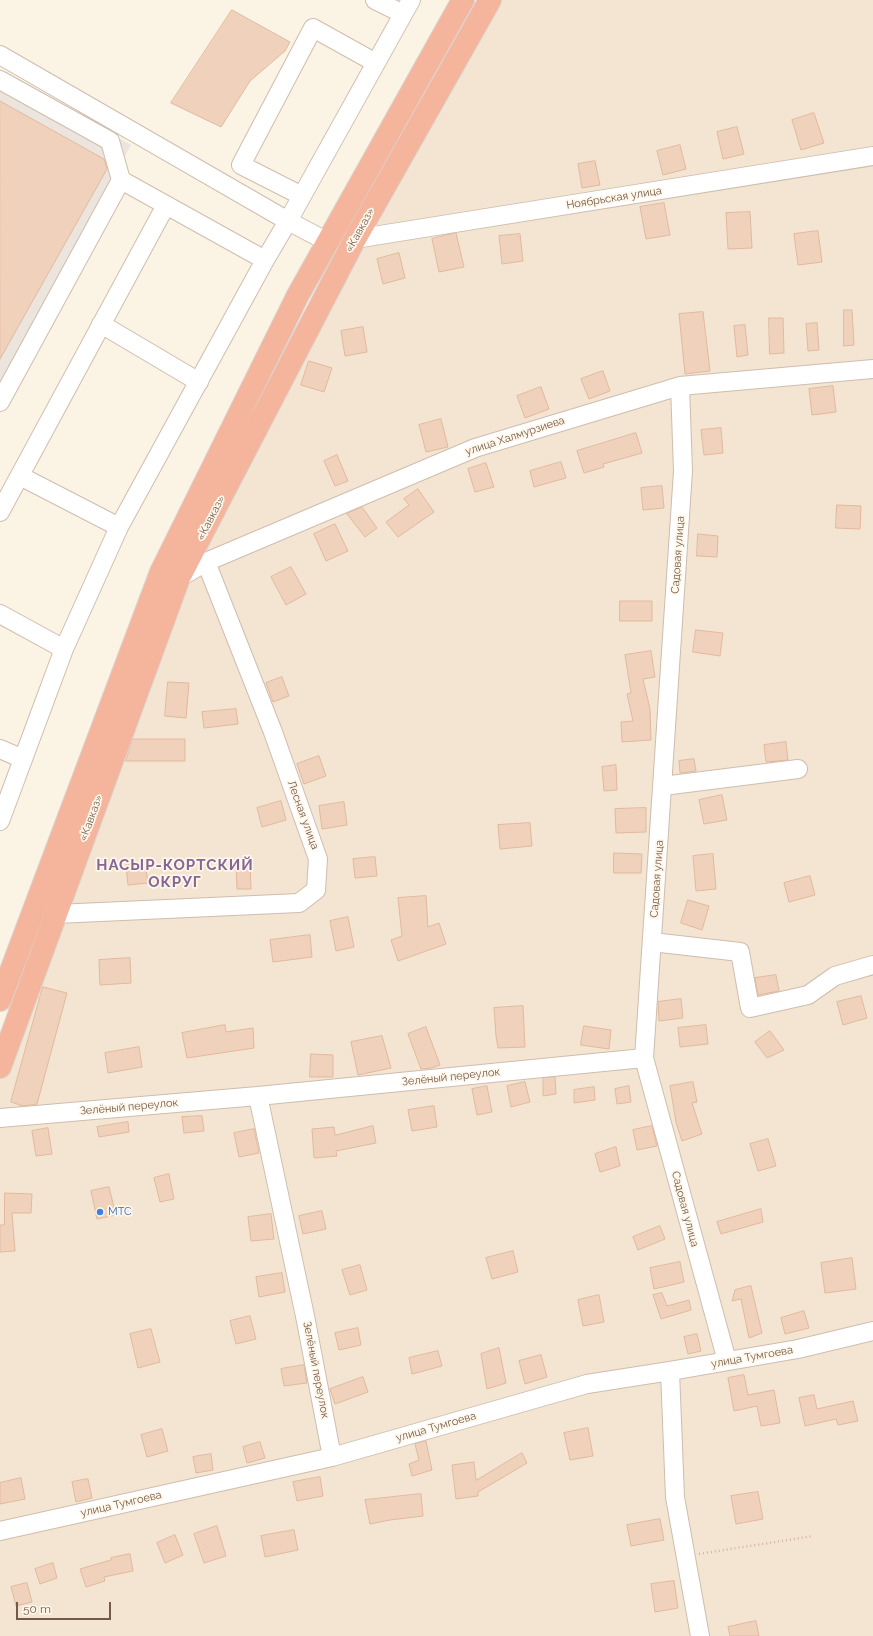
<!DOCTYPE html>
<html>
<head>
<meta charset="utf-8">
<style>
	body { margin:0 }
	#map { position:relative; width:873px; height:1636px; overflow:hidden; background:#fbf3e4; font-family:Raleway,sans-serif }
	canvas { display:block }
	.scale { position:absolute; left:16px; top:1602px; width:95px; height:18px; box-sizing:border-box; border:2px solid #73594a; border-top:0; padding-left:5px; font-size:12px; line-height:14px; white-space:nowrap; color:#73594a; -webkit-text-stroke:3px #fef7ea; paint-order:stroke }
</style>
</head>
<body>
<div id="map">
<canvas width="873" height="1636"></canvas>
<div class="scale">50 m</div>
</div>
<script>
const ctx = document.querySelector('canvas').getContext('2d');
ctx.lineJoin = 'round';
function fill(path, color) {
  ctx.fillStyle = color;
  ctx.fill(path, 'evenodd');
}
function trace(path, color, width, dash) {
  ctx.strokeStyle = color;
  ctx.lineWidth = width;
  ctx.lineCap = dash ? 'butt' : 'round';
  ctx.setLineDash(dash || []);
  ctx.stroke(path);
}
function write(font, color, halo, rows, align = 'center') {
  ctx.font = font + ' Raleway,sans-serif';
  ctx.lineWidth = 3.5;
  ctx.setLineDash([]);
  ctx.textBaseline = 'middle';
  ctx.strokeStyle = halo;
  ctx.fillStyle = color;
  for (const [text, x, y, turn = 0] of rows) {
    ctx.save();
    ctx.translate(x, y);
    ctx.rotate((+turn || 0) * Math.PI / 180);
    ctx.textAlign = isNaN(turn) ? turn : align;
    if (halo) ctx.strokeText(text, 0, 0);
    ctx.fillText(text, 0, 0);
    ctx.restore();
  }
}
const residential = new Path2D(`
	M490 0H873V1636H0V1067L179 578Z`);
const industrial = new Path2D(`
	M0 70 131 145 0 383Z`);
const building = new Path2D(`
	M232 10 290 42 285 51 250 81 221 127 171 103Z
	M0 101 104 159 107 169 0 359Z
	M814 113 824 143 801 150 792 120Z
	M737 127 744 154 723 159 717 132Z
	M680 145 686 169 663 175 657 151Z
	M595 161 600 185 582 188 578 164Z
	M664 203 670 235 646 239 640 207Z
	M750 212 752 248 728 249 726 213Z
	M818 231 822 262 798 265 794 234Z
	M456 233 464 267 439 272 432 239Z
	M520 234 523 261 502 264 499 236Z
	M399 253 405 278 383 284 377 259Z
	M844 310H852L854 345 844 346Z
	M703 312 710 371 685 374 679 314Z
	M769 318H783L784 353 770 354Z
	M817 323 819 350 808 351 806 324Z
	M745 325 748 355 737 357 734 326Z
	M363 327 367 352 345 356 341 331Z
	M309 361 332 368 324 392 301 385Z
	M603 371 610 391 589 399 581 379Z
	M833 386 836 412 812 415 809 389Z
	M541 387 549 409 525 418 517 396Z
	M441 419 448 447 426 452 419 425Z
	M721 428 723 453 704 455 701 430Z
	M636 433 642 453 603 464 604 467 584 473 577 451Z
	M337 455 348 481 335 486 324 461Z
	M561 462 566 478 534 487 530 471Z
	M486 463 494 487 475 492 468 469Z
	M662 486 664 508 643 510 641 488Z
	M418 489 434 512 398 537 386 522 409 505 404 499Z
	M837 505 861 506 860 529 836 528Z
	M362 507 377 528 365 537 347 514Z
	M335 524 348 551 326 561 314 534Z
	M698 534 718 536 717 557 697 556Z
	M291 567 306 594 286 605 271 577Z
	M620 601H652V621H620Z
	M696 630 723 633 720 656 693 652Z
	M651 651 655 677 643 679 650 709 651 740 622 742 621 722 633 721 627 694 631 693 625 655Z
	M282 677 289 696 273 702 266 683Z
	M168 682 189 683 186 718 165 716Z
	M236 709 238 724 204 728 202 712Z
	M133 739H185V761H126Z
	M786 742 788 760 766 762 764 745Z
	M319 756 326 776 304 784 297 764Z
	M694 759 696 771 680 773 679 761Z
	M616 765 617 790 604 791 602 767Z
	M722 795 727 820 704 824 699 800Z
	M281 801 286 820 262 827 257 808Z
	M344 802 347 825 322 829 319 806Z
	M646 808V832L616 833 615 809Z
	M530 823 532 846 500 849 498 825Z
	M614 853 642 854 641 873H614Z
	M713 854 716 889 696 891 693 856Z
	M375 857 377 876 355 878 353 859Z
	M145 862 148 883 128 885 126 865Z
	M250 863 251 889H237L236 864Z
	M810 876 815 895 789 902 784 883Z
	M426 896 428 927 439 923 446 944 398 961 391 940 402 936 398 898Z
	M688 900 709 906 702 930 681 923Z
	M348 917 354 947 336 951 330 921Z
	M310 935 312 957 273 962 270 940Z
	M130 958 131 983 100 985 99 960Z
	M776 975 779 991 758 995 755 978Z
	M43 987 67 993 37 1104 23 1106 11 1102Z
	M861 996 867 1018 843 1025 837 1002Z
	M681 999 683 1018 659 1021 658 1002Z
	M523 1006 525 1047 498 1048 496 1036 494 1008Z
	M225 1025 226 1032 253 1028 254 1048 187 1058 182 1033Z
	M706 1025 708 1044 680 1047 678 1028Z
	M584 1026 611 1030 609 1049 581 1045Z
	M426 1027 440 1065 431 1068 421 1069 408 1034Z
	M770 1031 784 1050 767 1058 755 1042Z
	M382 1036 391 1068 358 1075 351 1042Z
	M139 1047 142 1067 108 1073 105 1053Z
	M311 1054 333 1055V1077H310Z
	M555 1077 556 1094 543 1096V1078Z
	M525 1082 530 1102 511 1107 507 1086Z
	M693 1082 697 1102 692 1103 702 1134 682 1141 676 1122 670 1086Z
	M487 1086 492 1112 477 1115 472 1089Z
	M629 1086 631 1102 617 1104 615 1089Z
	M594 1087 595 1100 574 1103V1090Z
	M434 1106 437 1127 412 1131 408 1110Z
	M202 1116 204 1131 184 1133 182 1117Z
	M128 1122 129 1132 99 1137 97 1127Z
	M373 1126 376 1143 336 1151 337 1156 314 1158 312 1129 334 1127 335 1135Z
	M652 1126 657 1146 637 1150 633 1130Z
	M48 1128 52 1154 36 1156 32 1131Z
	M254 1129 259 1153 239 1157 234 1133Z
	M768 1139 776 1166 758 1171 750 1144Z
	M616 1147 620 1166 600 1172 595 1154Z
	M169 1174 174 1199 160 1202 154 1178Z
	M109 1187 116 1215 97 1219 91 1191Z
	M5 1193 32 1194 31 1213H12L15 1251 0 1252V1225H4Z
	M761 1209 763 1222 721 1234 717 1222Z
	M322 1211 326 1229 303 1234 299 1216Z
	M271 1214 274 1239 251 1241 248 1217Z
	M660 1226 665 1239 638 1250 633 1237Z
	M513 1251 518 1272 492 1279 486 1258Z
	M852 1258 856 1289 825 1293 821 1263Z
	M680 1262 684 1282 654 1289 650 1268Z
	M360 1265 367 1290 350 1295 342 1270Z
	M282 1273 285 1292 259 1297 256 1277Z
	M751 1286 762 1333 749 1338 741 1299 732 1301 735 1290Z
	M662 1293 667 1306 689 1300 691 1310 661 1319 653 1295Z
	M599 1295 604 1322 583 1326 578 1300Z
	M804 1311 809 1328 785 1334 781 1318Z
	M250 1316 256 1339 236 1344 230 1321Z
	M358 1328 361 1345 339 1350 335 1333Z
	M151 1329 160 1362 138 1368 130 1334Z
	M697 1334 701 1351 688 1354 684 1337Z
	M499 1348 506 1383 487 1389 481 1354Z
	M438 1351 442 1366 412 1374 409 1358Z
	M541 1355 547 1377 525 1384 519 1361Z
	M304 1365 307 1383 284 1386 281 1369Z
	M744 1375 748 1395 774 1390 780 1423 761 1426 757 1406 734 1411 728 1378Z
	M363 1377 368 1392 335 1404 330 1389Z
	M814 1395 817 1409 853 1401 858 1421 838 1425 836 1419 805 1426 799 1398Z
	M588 1428 593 1456 570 1460 564 1433Z
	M162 1429 168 1451 147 1457 141 1435Z
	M426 1441 432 1470 412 1476 409 1464 419 1460 415 1444Z
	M260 1442 265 1458 247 1463 243 1447Z
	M522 1453 527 1463 478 1492V1496L456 1499 452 1465 474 1462 476 1480Z
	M211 1454 213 1470 196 1473 193 1457Z
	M320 1477 323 1496 297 1501 293 1482Z
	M21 1478 25 1499 0 1504V1483Z
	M88 1479 92 1498 76 1502 72 1482Z
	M758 1492 763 1519 736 1524 731 1496Z
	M421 1494 423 1516 390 1520 370 1524 365 1500Z
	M660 1519 664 1540 631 1546 627 1525Z
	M217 1526 226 1556 204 1563 194 1534Z
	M294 1530 298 1550 265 1557 261 1536Z
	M175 1535 183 1555 165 1563 157 1543Z
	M130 1554 133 1571 104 1577 105 1581 86 1587 80 1569 111 1560V1558Z
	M53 1563 57 1578 40 1584 35 1569Z
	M674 1581 678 1608 655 1612 651 1584Z
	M27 1583 32 1602 16 1606 11 1587Z
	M756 1621 759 1636H730L728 1627Z`);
const path = new Path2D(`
	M699 1554 813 1536`);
const minor = new Path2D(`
	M375 0 403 14
	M0 55 288 221 328 242
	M0 80 110 141 121 180 0 402
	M121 180 265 260
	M302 196 241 165 313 28 376 63
	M355 239 873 156
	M101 324 199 382
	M680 386 683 471 644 1058 727 1361
	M20 476 119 527
	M0 512 166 205
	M179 578 206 562 475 448 680 386 873 369
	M0 614 64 649
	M0 749 23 759
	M663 786 798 769
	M0 821 64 649 119 527 265 260 288 221 411 0
	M56 914 299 903 316 890 318 859 273 732 206 562
	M652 942 740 952 750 1008 808 995 835 976 873 965
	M258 1096 305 1316 332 1457
	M0 1118 258 1096 644 1058
	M670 1371 675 1497 700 1636
	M0 1531 332 1457 587 1384 670 1371 798 1349 873 1331`);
const highway = new Path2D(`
	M0 1000 161 572 298 295 463 0
	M0 1067 179 578 355 239 490 0`);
const markers = [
	[100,1212,4,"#3f7fe0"]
];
const streetNames = [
	["Ноябрьская улица",614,198,-9],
	["«Кавказ»",360,230,-61],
	["улица Халмурзиева",515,436,-18],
	["«Кавказ»",211,518,-63],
	["Садовая улица",678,555,-86],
	["Лесная улица",303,815,70],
	["«Кавказ»",91,818,-70],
	["Садовая улица",657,879,-86],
	["Зелёный переулок",451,1077,-6],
	["Зелёный переулок",129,1107,-5],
	["Садовая улица",685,1209,75],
	["улица Тумгоева",752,1357,-10],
	["Зелёный переулок",316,1370,79],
	["улица Тумгоева",436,1427,-16],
	["улица Тумгоева",121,1504,-13]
];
const shopNames = [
	["МТС",108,1212]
];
const districtNames = [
	["НАСЫР-КОРТСКИЙ",175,865],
	["ОКРУГ",175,882]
];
fill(residential, '#f3e5d2');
fill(industrial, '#ebe5de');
fill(building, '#f0d2bc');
trace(building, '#e2b99d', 1);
trace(minor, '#cfbdae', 20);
trace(highway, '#dbd4d0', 24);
trace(path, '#d5b5a0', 2.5, [1, 3]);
trace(minor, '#fff', 18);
trace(highway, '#f4b59c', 22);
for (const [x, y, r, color] of markers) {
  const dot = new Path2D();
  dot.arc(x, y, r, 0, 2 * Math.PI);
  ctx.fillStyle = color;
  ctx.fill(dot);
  trace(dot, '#fef7ea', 1.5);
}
write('11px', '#73594a', '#fef7ea', streetNames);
write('11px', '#366cbe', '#fef7ea', shopNames, 'left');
ctx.letterSpacing = '1px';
write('bold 15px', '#876696', '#fef7ea', districtNames);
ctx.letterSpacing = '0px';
</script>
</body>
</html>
